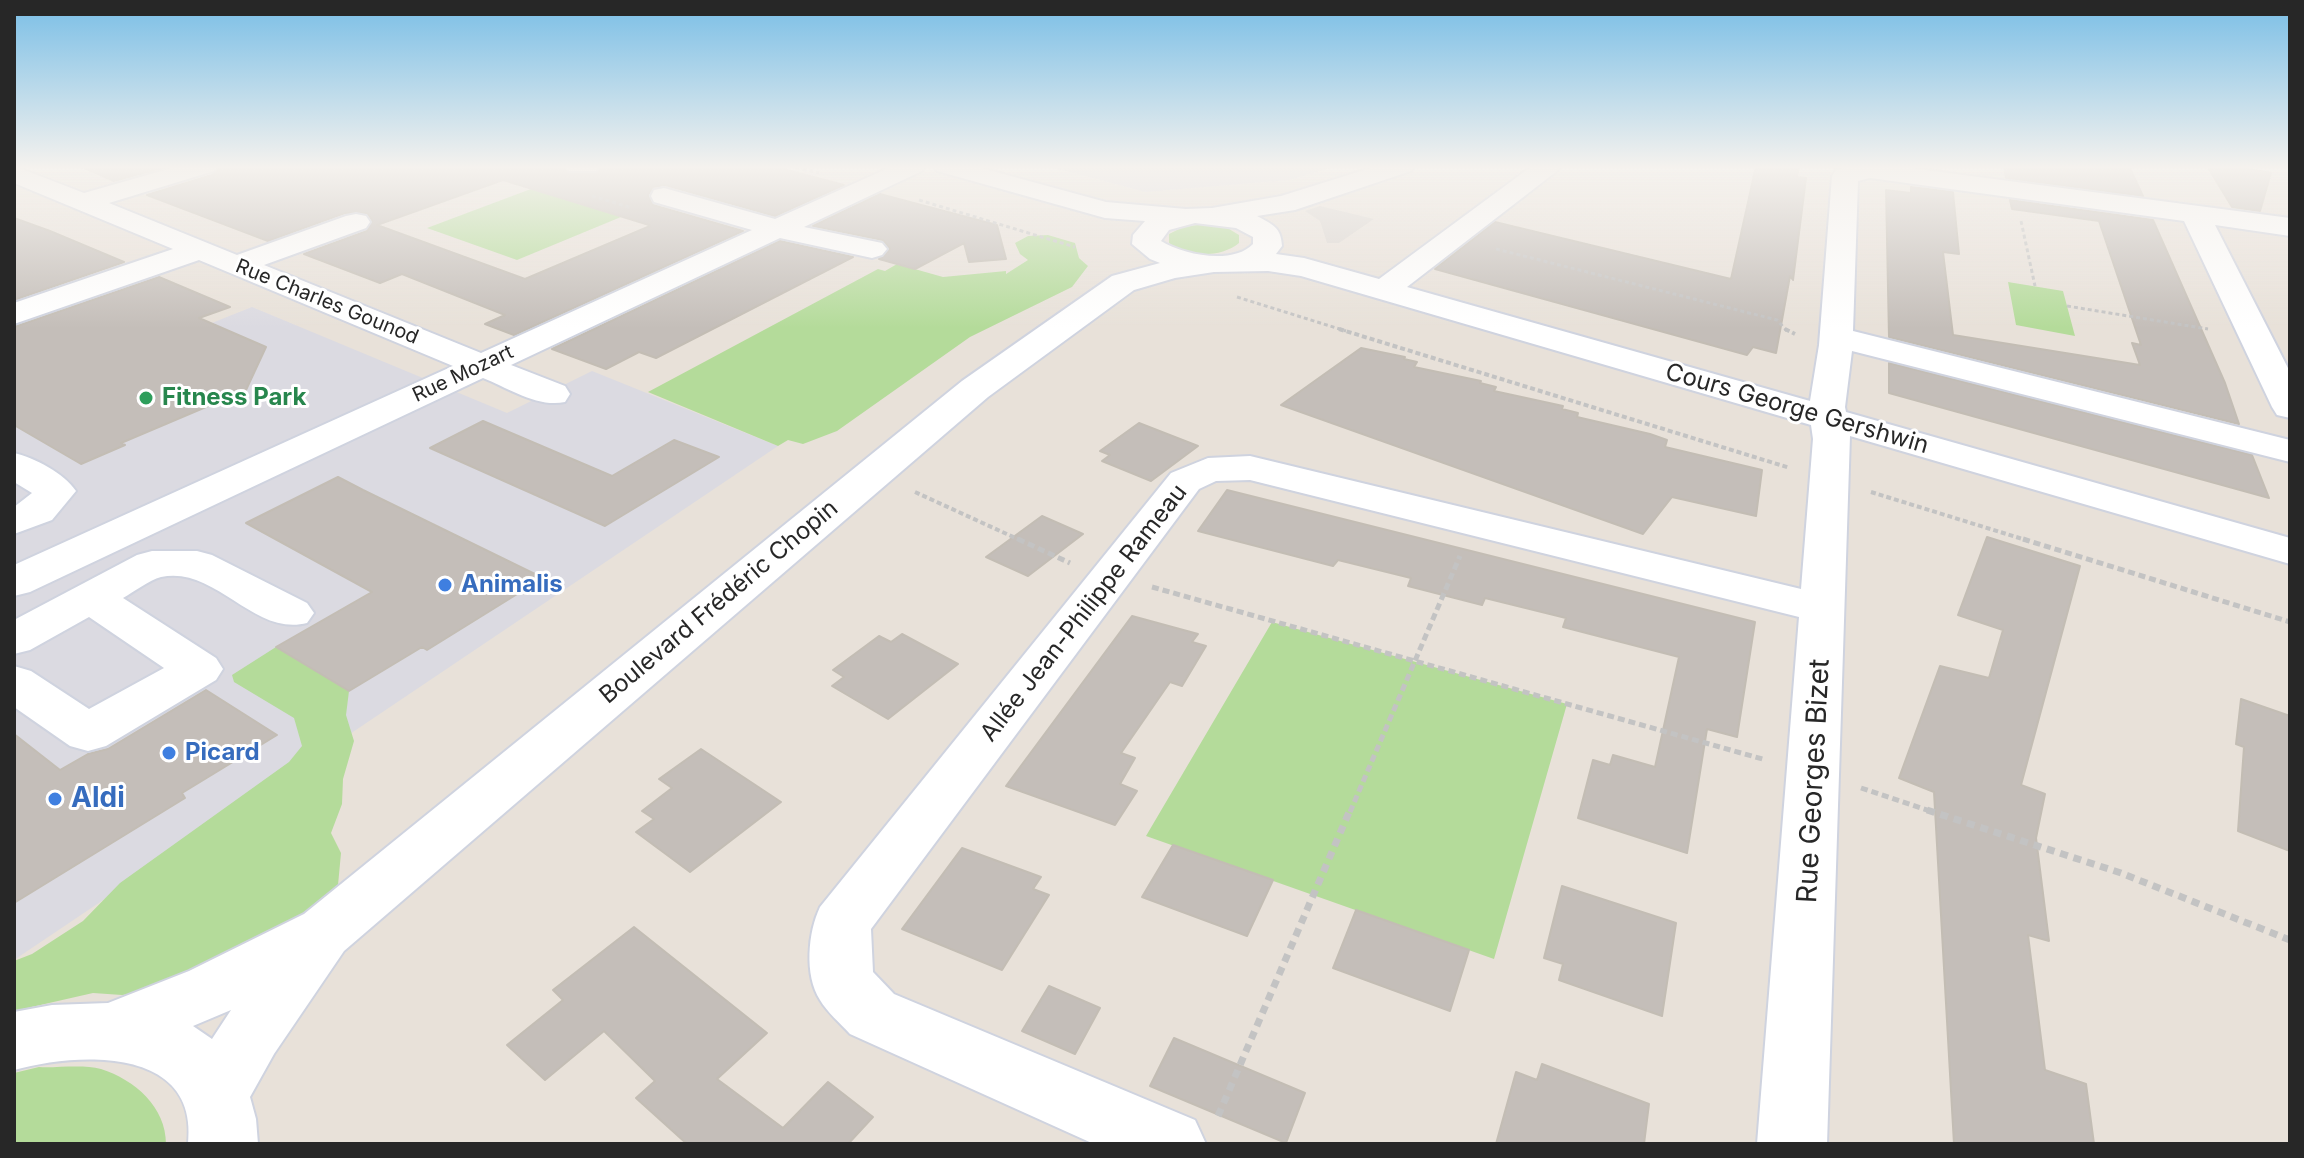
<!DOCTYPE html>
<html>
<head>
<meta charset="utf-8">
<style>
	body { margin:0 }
	#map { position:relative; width:2304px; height:1158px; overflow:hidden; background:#e8e1d9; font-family:Inter,sans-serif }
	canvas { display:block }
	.frame { position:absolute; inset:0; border:16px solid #272727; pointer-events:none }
</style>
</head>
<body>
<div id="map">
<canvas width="2304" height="1158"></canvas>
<div class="frame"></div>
</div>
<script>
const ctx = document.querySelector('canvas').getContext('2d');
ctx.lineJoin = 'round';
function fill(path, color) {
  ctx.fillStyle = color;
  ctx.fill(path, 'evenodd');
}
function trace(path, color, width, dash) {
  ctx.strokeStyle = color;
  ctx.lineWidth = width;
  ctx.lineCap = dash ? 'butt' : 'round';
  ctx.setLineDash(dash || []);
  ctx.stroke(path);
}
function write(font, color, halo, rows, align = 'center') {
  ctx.font = font + ' Inter,sans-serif';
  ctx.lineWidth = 6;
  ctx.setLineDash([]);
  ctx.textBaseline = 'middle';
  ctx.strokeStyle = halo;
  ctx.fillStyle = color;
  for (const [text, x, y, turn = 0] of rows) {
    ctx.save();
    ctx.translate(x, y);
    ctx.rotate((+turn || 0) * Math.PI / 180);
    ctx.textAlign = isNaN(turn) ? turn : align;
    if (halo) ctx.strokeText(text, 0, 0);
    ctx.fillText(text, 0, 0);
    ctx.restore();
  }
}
const industrial = new Path2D(`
	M1047 166H1336L1290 180 1145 192Z
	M252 307 507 413 592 371 778 446 14 960V402Z`);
const green = new Path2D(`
	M552 181 650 205 517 260 427 228Z
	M1204 224 1226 227 1239 235V243C1221 258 1187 258 1169 243V234L1183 227Z
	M1048 235 1075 243 1079 258 1088 266 1072 287 970 337 837 431 803 444 788 440 778 446 648 392 878 269 885 271 897 264 943 277 1006 271V274L1028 260 1020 254 1015 243 1028 236Z
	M2008 282 2063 291 2075 336 2016 325Z
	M1272 622 1567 704 1494 959 1146 836Z
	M276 647 349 691 346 715 354 741 343 779 342 804 331 833 341 853 338 885 288 932 167 990 122 995 93 993 14 1011V961L32 954 83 921 120 883 289 762 302 746 294 718 234 682 232 675Z
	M39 1067C57 1068 83 1064 101 1069 135 1080 166 1107 166 1144H14V1073Z`);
const plaza = new Path2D(`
	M1320 206 1374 219 1339 243H1327L1320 221 1305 211Z`);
const building = new Path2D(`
	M80 166H169L114 181Z
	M221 166H562L569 174H596L603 166H772L844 185 775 216 665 185 653 187 648 195 653 205 743 231 514 335 485 324 505 315 402 274 380 283 304 254 367 231 372 220 367 213H345L268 241 147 195 215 174ZM503 180 649 225 650 226 525 279 377 225Z
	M1756 166H1799L1797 177 1806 178 1793 280 1790 276 1776 353 1753 347 1747 355 1435 269 1495 222 1731 279Z
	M2004 166H2129L2143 196 2006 178Z
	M2207 166H2232L2271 173 2260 211 2232 207Z
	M1911 187 1953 192 1959 254 1943 252 1953 335 2140 365 2132 343 2141 345 2099 221 2012 209 2010 200 2153 220 2225 383 2239 424 1889 337 1886 190 1911 193Z
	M880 194 997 225 1006 259 969 262 964 243 915 269 879 259 890 249 883 240 813 226Z
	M14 218 50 231 124 262 14 300Z
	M780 241 853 257 656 358 639 352 606 369 552 349Z
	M159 277 230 307 199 318 266 347 246 390 121 443 125 445 81 464 14 425V327Z
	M1361 348 1405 357 1404 359 1417 362 1414 367 1481 381 1480 383 1496 387 1494 391 1563 406 1562 409 1578 413 1577 417 1650 434 1667 440 1665 447 1762 470 1756 516 1672 497 1643 534 1281 405Z
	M1889 363 2252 455 2269 498 1889 393Z
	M483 421 612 476 674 440 719 457 605 526 430 448Z
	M1139 423 1198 446 1151 481 1102 461 1110 455 1100 451Z
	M338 477 363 490 543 578 427 650 422 647 349 691 276 647 372 592 246 523Z
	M1227 490 1755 622 1737 737 1707 729 1687 853 1578 818 1593 760 1610 765 1613 755 1655 767 1679 657 1563 627 1566 618 1485 598 1482 605 1408 586 1411 578 1338 560 1333 566 1198 531Z
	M1042 516 1083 534 1028 576 986 557Z
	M1987 537 2080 566 2021 785 2045 794 2036 838 2049 941 2028 935 2045 1070 2086 1084 2094 1144H1954L1934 792 1899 778 1940 666 1989 678 2003 630 1958 615Z
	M1132 616 1198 634 1192 642 1206 646 1182 686 1170 682 1121 753 1135 758 1120 784 1137 791 1115 825 1006 786Z
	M902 634 958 664 888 719 832 686 844 677 833 670 879 636 891 642Z
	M206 690 277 735 182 793 185 798 14 903V734L60 770 88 754 108 749Z
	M2241 699 2290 716V851L2238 831 2244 747 2236 744Z
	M701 749 781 802 690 872 636 832 654 819 642 811 672 788 659 779Z
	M1173 845 1273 880 1247 936 1142 897Z
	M962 848 1041 877 1033 889 1049 895 1002 970 902 929Z
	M1562 886 1676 923 1662 1016 1559 980 1563 964 1544 958Z
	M1356 910 1469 950 1450 1011 1333 968Z
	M634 927 767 1033 717 1079 783 1128 828 1082 873 1117 848 1144H687L636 1098 655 1081 604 1031 545 1080 507 1045 563 1000 553 990Z
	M1049 986 1100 1008 1075 1054 1022 1031Z
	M1174 1038 1305 1093 1286 1143 1150 1086Z
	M1542 1064 1649 1104 1644 1144H1496L1516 1072 1537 1080Z`);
const pathFar3 = new Path2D(`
	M789 166 819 173
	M592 196 632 208
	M919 200 1075 247
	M2021 221 2035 286
	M1496 249 1777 320 1787 331
	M1237 297 1346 331
	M2067 306 2208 329`);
const pathFar2 = new Path2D(`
	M1339 329 1790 468
	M1785 329 1795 334
	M915 492 1022 541
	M1871 492 2029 541`);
const pathFar1 = new Path2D(`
	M1018 539 1070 563
	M2023 539 2290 622
	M1152 587 1766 760
	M1861 788 1933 812
	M1350 812 1460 556`);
const path = new Path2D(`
	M1927 810 2121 873 2290 940
	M1218 1116 1350 810`);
const minor = new Path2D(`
	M14 166 84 193 179 166H218L214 171 109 203 237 255 346 216 356 214 366 216 370 222 366 228 264 265 481 353 752 230 654 202 651 196 654 190 664 188 775 219 893 166H926L922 171 804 227 882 243 887 249 882 255 872 258 780 238 511 365 565 386 570 394 565 402C538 408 508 388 483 378L30 592 14 596V565L453 366 199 260 14 324V303L173 249 14 183Z
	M565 166H600L596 171H569Z
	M933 166H974L1106 202 1186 209 1212 208 1281 196 1377 166H1415L1411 171 1295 210 1257 216C1273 225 1281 227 1282 246L1276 254 1304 258 1379 279 1532 166H1561L1557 171 1407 287 1810 401 1819 345 1832 176 1836 170 1856 166H1895L2290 218V236L2215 225 2290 372V418L2277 415 2272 407 2184 221 1870 178 1858 181 1853 331 2290 440V462L1852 351 1845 407 1846 412 2290 538V564L1850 436 1827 1144H1757L1799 617 1250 480 1216 481 1199 489 871 929 873 972 894 994 1195 1120 1206 1144H1094L850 1034C840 1023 827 1012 820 1000 804 975 808 932 820 907L1171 473 1208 458 1250 456 1801 589 1813 439 1811 425 1301 276 1268 271 1214 272 1175 278 1134 290 988 397 344 951 274 1054 250 1097 256 1119 258 1144H188C199 1046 78 1052 14 1070V1012L52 1005 108 1003 189 971 304 914 962 381 1112 276 1160 263 1150 259 1132 244 1133 235 1145 221 1105 218 937 171ZM1195 223 1236 228 1253 237V244C1233 265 1183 255 1161 241L1169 230ZM231 1010 212 1039 193 1026Z
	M14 453C35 458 64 473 76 491L52 520 14 534V507L32 493 14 482Z
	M152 551H197L212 555 307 603 314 613 307 623C254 637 215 565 161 577 149 580 134 592 123 598L216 658 223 669 216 680 106 746 88 751 70 746 14 707V666L31 671 89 709 164 668 89 617 30 650 14 654V620L137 555Z`);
const markers = [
	[146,398,8,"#2e9e5b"],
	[445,585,8,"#3f7fe0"],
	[169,753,8,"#3f7fe0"],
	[55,799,8,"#3f7fe0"]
];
const farStreetnames = [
	["Rue Charles Gounod",327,302,22],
	["Rue Mozart",463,374,-25]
];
const leisureNames = [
	["Fitness Park",162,398]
];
const streetNames = [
	["Cours George Gershwin",1797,409,16],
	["Boulevard Frédéric Chopin",719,602,-40],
	["Allée Jean-Philippe Rameau",1084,613,-52]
];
const shopNames = [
	["Animalis",461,585],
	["Picard",185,753]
];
const nearStreetnames = [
	["Rue Georges Bizet",1814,781,-87]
];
const nearShopnames = [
	["Aldi",71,799]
];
fill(industrial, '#dbdae1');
fill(green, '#b4db9a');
fill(plaza, '#d9d4d0');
fill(building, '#c4beb9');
trace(building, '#c3bdb4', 2);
trace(minor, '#cfd3df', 4);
trace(pathFar3, '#c3c3c3', 3, [4, 3]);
trace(pathFar2, '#c3c3c3', 4, [5, 3]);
trace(pathFar1, '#c3c3c3', 5, [7, 4]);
trace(path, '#c3c3c3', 7, [8, 6]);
fill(minor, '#fff');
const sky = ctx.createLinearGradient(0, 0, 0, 328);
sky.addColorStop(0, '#79bee6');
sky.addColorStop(0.51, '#f5f2ee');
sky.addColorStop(1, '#f5f2ee00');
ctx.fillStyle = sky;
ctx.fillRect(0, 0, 2304, 328);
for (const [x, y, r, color] of markers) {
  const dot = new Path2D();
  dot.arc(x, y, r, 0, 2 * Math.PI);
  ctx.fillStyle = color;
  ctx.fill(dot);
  trace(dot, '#fff', 3);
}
write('20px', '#272727', '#fff', farStreetnames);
write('bold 24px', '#27864d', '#fff', leisureNames, 'left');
write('24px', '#272727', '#fff', streetNames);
write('bold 24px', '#366cbe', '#fff', shopNames, 'left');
write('28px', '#272727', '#fff', nearStreetnames);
write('bold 28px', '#366cbe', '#fff', nearShopnames, 'left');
</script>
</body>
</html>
